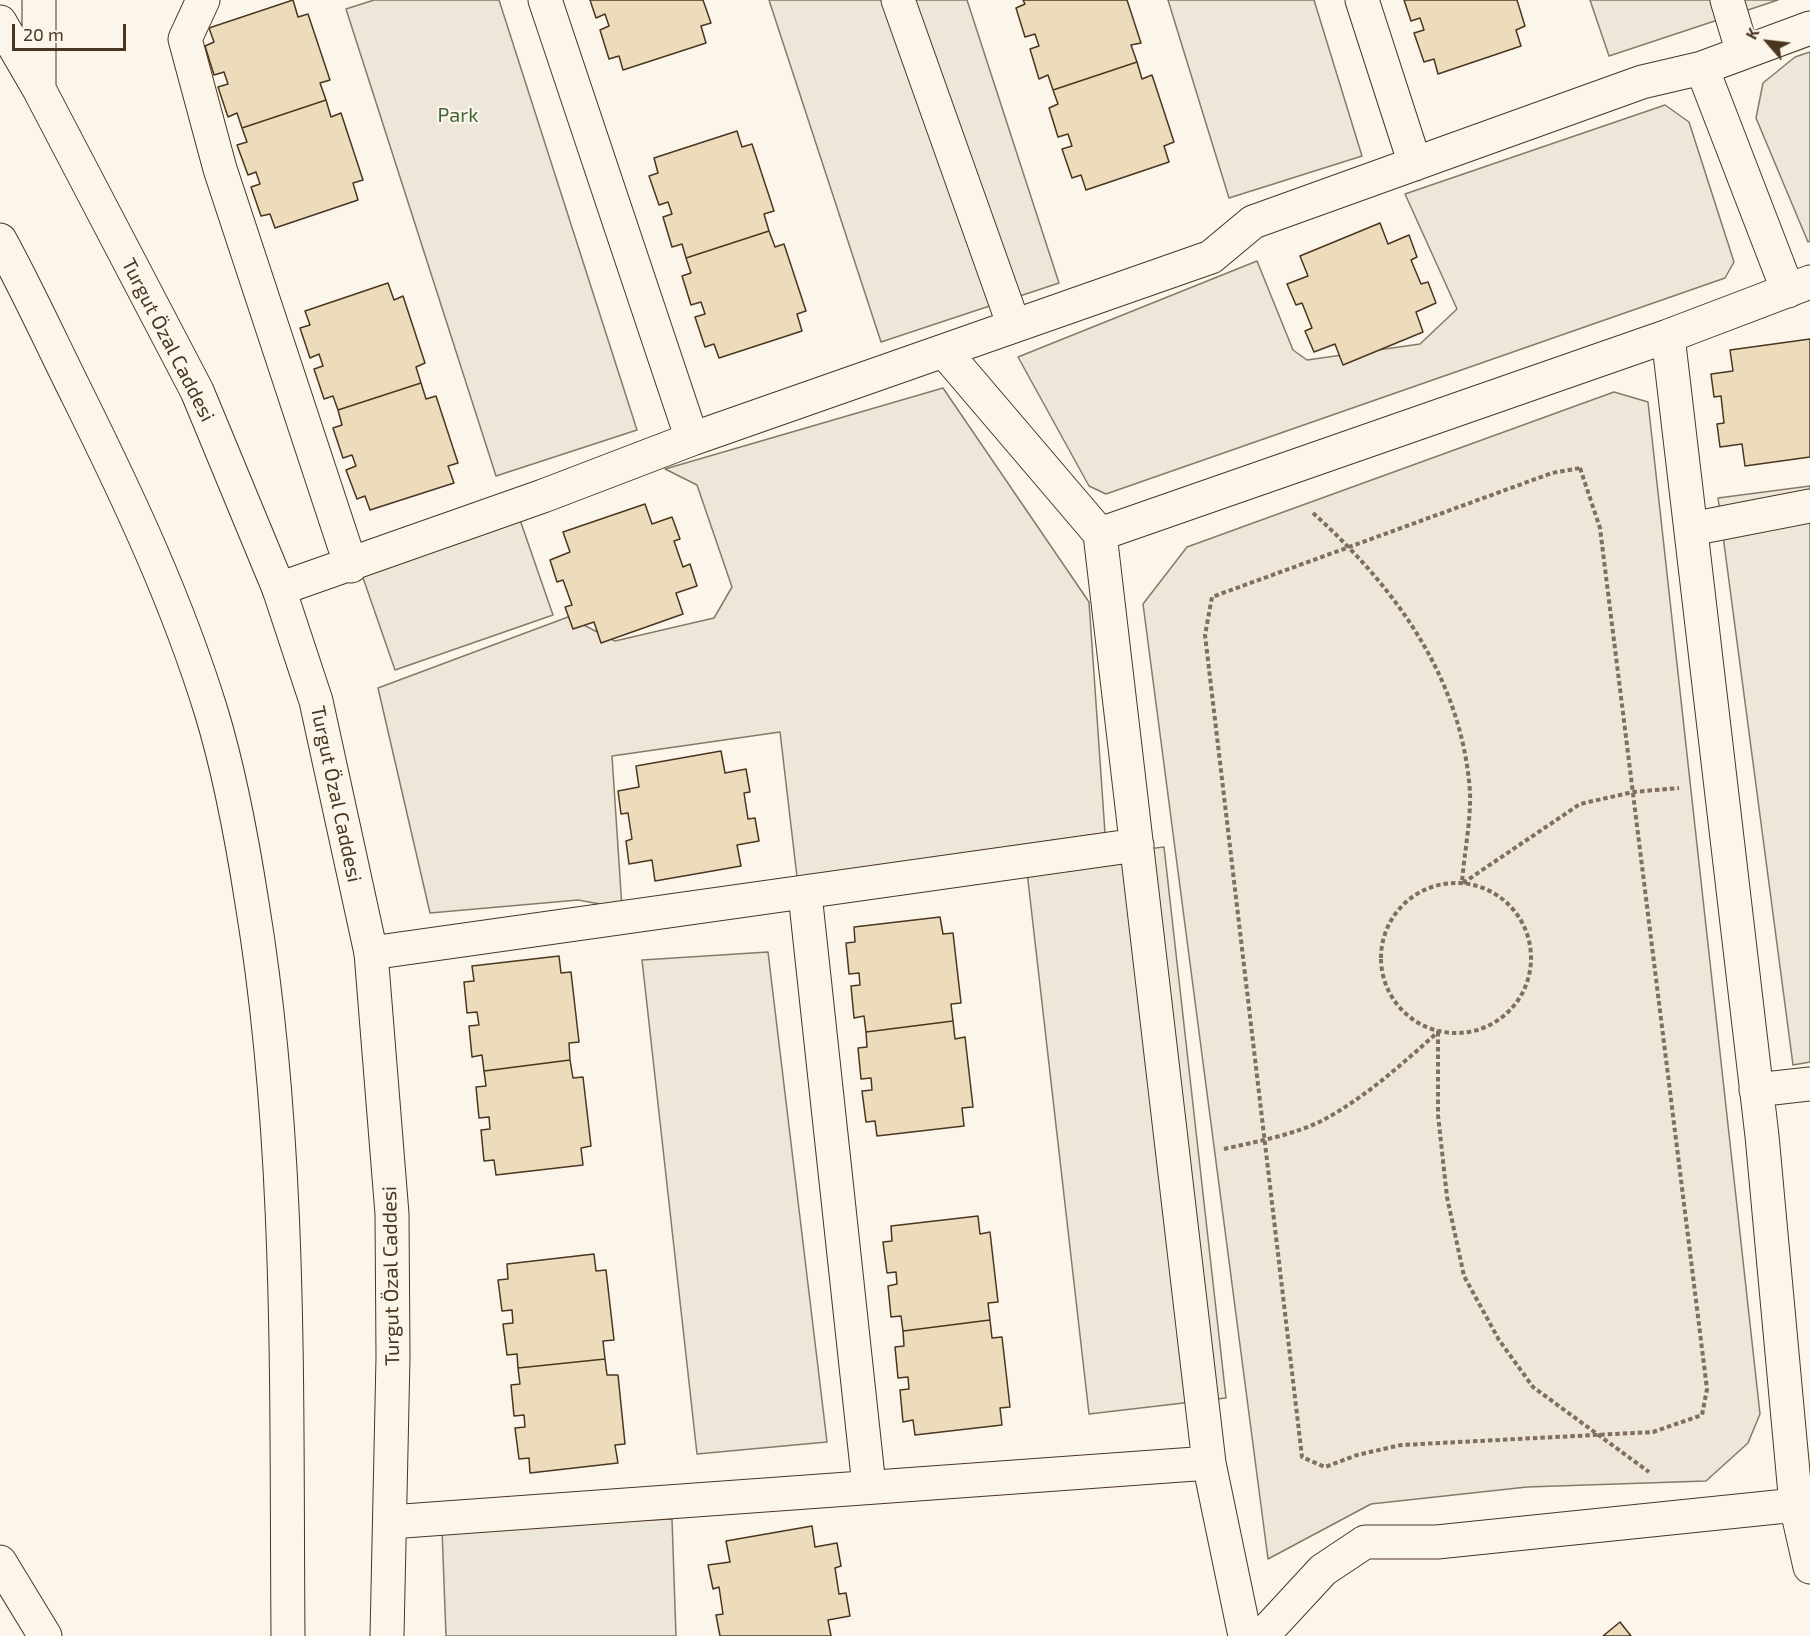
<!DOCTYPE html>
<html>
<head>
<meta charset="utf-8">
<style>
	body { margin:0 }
	#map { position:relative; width:1810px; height:1636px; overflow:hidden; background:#fbf6e9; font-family:"Exo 2",sans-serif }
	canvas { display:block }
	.north { position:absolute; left:1738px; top:12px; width:60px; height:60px; -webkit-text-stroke:4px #fbf6e9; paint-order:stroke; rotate:298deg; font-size:16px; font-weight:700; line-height:24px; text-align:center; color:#4a3520 }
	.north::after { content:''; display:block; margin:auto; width:21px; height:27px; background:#4a3520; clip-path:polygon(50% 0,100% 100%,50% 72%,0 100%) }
	.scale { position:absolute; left:12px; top:24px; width:114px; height:27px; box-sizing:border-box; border:3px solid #4a3520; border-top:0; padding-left:8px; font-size:18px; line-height:21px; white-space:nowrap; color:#4a3520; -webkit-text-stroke:4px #fbf6e9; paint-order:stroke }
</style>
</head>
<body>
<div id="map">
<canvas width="1810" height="1636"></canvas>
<div class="north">K</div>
<div class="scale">20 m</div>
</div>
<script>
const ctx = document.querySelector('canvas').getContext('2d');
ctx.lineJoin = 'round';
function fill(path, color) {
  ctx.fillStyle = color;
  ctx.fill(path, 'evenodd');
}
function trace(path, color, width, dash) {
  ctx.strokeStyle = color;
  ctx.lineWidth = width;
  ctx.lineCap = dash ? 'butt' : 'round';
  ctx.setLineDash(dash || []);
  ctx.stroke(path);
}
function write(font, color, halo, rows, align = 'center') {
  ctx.font = font + ' "Exo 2",sans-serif';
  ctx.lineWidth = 4.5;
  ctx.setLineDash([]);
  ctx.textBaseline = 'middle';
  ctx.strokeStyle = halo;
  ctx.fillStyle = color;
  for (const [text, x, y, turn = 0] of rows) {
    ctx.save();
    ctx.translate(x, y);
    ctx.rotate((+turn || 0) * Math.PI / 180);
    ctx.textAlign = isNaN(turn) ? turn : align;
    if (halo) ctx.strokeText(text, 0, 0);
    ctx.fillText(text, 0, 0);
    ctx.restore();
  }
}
const green = new Path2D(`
	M374 0H499L637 430 496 476 346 9Z
	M1168 0H1314L1362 156 1229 198Z
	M1810 52V241L1808 242 1756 118 1763 83 1795 57Z
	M1665 105 1689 122 1734 262 1725 278 1106 494 1089 486 1018 357 1257 261 1293 350 1307 360 1420 344 1457 309 1405 194Z
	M943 388 1089 602 1105 833 797 877 780 732 612 756 622 908 578 900 430 913 378 688 568 617 615 641 714 618 732 587 697 485 665 469Z
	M1614 392 1648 402 1760 1414 1748 1443 1706 1481 1527 1487 1371 1504 1268 1559 1143 604 1187 547Z
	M768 952 827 1442 697 1454 642 960Z`);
const parking = new Path2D(`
	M769 0H967L1059 283 881 342Z
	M1590 0H1778L1609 56Z
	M1810 486V1062L1793 1065 1718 498Z
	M519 517 553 615 395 670 361 572Z
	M1164 847 1226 1398 1089 1414 1026 863Z
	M672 1519 676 1636H446L442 1529Z`);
const building = new Path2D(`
	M293 0 298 17 308 14 330 80 320 83 326 100 242 128 237 113 228 117 218 87 228 84 224 72 214 75 205 46 214 42 209 28Z
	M590 0H703L711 23 701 26 706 43 623 70 619 56 609 59 600 30 609 26 605 14 596 18Z
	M1023 0H1127L1141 43 1131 45 1137 62 1053 90 1048 75 1039 79 1030 49 1039 46 1035 34 1025 37 1016 8 1025 4Z
	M1404 0H1517L1525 26 1516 30 1521 46 1438 74 1434 59 1424 62 1414 33 1424 30 1420 18 1411 21Z
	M1137 62 1142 79 1152 75 1174 142 1164 146 1169 162 1086 190 1081 175 1072 178 1062 149 1072 146 1068 134 1058 137 1049 108 1058 104 1053 90Z
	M326 100 331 117 341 113 363 180 353 183 358 200 275 228 270 214 261 216 251 187 260 184 256 172 248 175 237 145 247 142 242 128Z
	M737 131 742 147 752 144 774 211 764 214 769 231 686 258 682 244 672 247 663 217 672 214 668 202 659 205 649 176 658 173 654 158Z
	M1380 223 1388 244 1409 235 1417 257 1411 260 1421 284 1428 282 1436 303 1416 312 1423 332 1343 365 1335 344 1314 352 1305 331 1312 328 1302 303 1296 305 1287 284 1308 276 1300 256Z
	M769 231 775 247 784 244 806 311 797 314 802 331 719 358 714 344 705 347 695 317 705 314 701 302 691 305 682 276 691 273 686 258Z
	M388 283 394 300 403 296 425 363 416 367 421 383 338 410 333 396 324 399 314 369 323 366 319 354 310 358 300 328 310 325 305 311Z
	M1810 339V457L1745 466 1742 444 1720 447 1717 424 1724 423 1721 396 1714 397 1711 374 1733 371 1730 350Z
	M421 383 426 399 436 396 458 463 448 466 454 483 370 510 365 496 357 499 346 470 356 466 352 455 343 458 333 428 342 425 338 410Z
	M645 504 652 524 672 517 680 539 674 541 683 567 690 564 697 586 676 593 683 614 601 643 594 622 573 629 565 607 572 605 563 580 557 582 550 560 570 552 563 532Z
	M721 751 725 773 746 769 750 792 744 793 748 819 755 818 759 841 737 845 741 866 655 881 652 860 629 864 626 841 632 839 628 813 621 814 618 791 639 787 636 766Z
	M940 917 943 934 953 933 961 1003 951 1004 953 1021 866 1032 864 1016 854 1018 851 986 860 985 859 973 849 974 846 943 855 942 854 927Z
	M559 956 561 973 571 972 579 1042 569 1043 570 1060 484 1071 482 1055 472 1057 469 1026 479 1025 477 1012 467 1013 464 982 474 981 472 966Z
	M953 1021 955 1039 965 1037 973 1107 962 1108 964 1126 877 1136 875 1121 866 1122 862 1091 872 1090 871 1078 861 1079 858 1048 867 1047 866 1032Z
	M570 1060 573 1078 583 1077 591 1146 581 1148 583 1165 496 1175 494 1160 484 1161 481 1130 490 1129 489 1117 479 1118 476 1087 486 1086 484 1071Z
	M978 1216 980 1234 990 1232 998 1302 988 1303 990 1320 903 1331 901 1316 891 1317 888 1286 897 1284 896 1272 887 1273 883 1242 892 1241 891 1226Z
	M594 1254 596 1271 606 1270 614 1340 603 1341 605 1359 518 1368 517 1354 507 1355 503 1324 513 1323 512 1310 502 1311 498 1280 508 1279 507 1264Z
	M990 1320 992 1338 1002 1337 1010 1407 1000 1408 1002 1425 915 1435 913 1420 903 1422 900 1390 909 1389 908 1377 898 1378 895 1347 904 1346 903 1331Z
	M605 1359 607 1375H618L625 1444 615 1445 618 1463 530 1473 529 1458 519 1459 515 1428 525 1427 524 1415 514 1416 511 1385 520 1384 518 1368Z
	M812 1526 815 1547 837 1543 841 1566 835 1568 839 1594 846 1593 850 1616 828 1620 831 1636H720L716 1615 723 1614 719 1587 713 1589 708 1565 730 1562 726 1541Z
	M1620 1622 1631 1636H1603Z`);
const path = new Path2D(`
	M1580 468 1600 528 1707 1389 1702 1415 1653 1432 1401 1445 1357 1455 1325 1467 1302 1457 1205 635 1212 597 1552 473Z
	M1313 513C1395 587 1462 678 1470 792 1471 821 1464 854 1462 883
	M1463 883 1580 804 1633 792 1679 788
	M1381 958a75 75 0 1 1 150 0a75 75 0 1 1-150 0Z
	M1438 1032V1115L1447 1197 1464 1276 1499 1340 1533 1387 1649 1472
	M1224 1149C1255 1142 1298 1134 1325 1119 1367 1096 1402 1064 1438 1032`);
const minor = new Path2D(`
	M203 0 185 39 220 169 351 566
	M545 0 692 439 1211 257 1253 222 1642 82 1702 68 1810 28
	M898 0 1014 326
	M1362 0 1415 164
	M1727 0 1743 53
	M1702 68 1788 291
	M944 351 1100 534 1209 1463 1245 1636
	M1691 529 1810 506
	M1100 534 1668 336
	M279 589 543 496 692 439
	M805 894 869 1486
	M371 953 1137 845
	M1756 1090 1810 1084
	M1796 1505 1762 1136 1668 336 1810 282
	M390 1522 1209 1463
	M0 1562 45 1636
	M1262 1636 1323 1570 1365 1542H1437L1796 1505 1810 1567`);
const major = new Path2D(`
	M39 0V85
	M0 22 39 89 197 391 279 589 316 701 371 953 392 1214 393 1357 387 1636
	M0 240C28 291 52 344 78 396 129 499 177 601 211 711 230 773 242 839 252 903 292 1145 286 1391 288 1636`);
const parkNames = [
	["Park",458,115]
];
const streetNames = [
	["Turgut Özal Caddesi",168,340,63],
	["Turgut Özal Caddesi",336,794,78],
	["Turgut Özal Caddesi",391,1276,-91]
];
fill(green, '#ede6d9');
trace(green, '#887966', 1.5);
fill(parking, '#ede7d9');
trace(parking, '#887966', 1.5);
fill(building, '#ecdcbc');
trace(building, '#4a3520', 1.5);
trace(minor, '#4a3520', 35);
trace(major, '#4a3520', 35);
trace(path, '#7f6f5c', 4, [4.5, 3]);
trace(minor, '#fbf6e9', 33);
trace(major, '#fbf6e9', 33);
write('20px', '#436837', '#fbf6e9', parkNames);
write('20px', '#4a3520', '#fbf6e9', streetNames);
</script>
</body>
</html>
